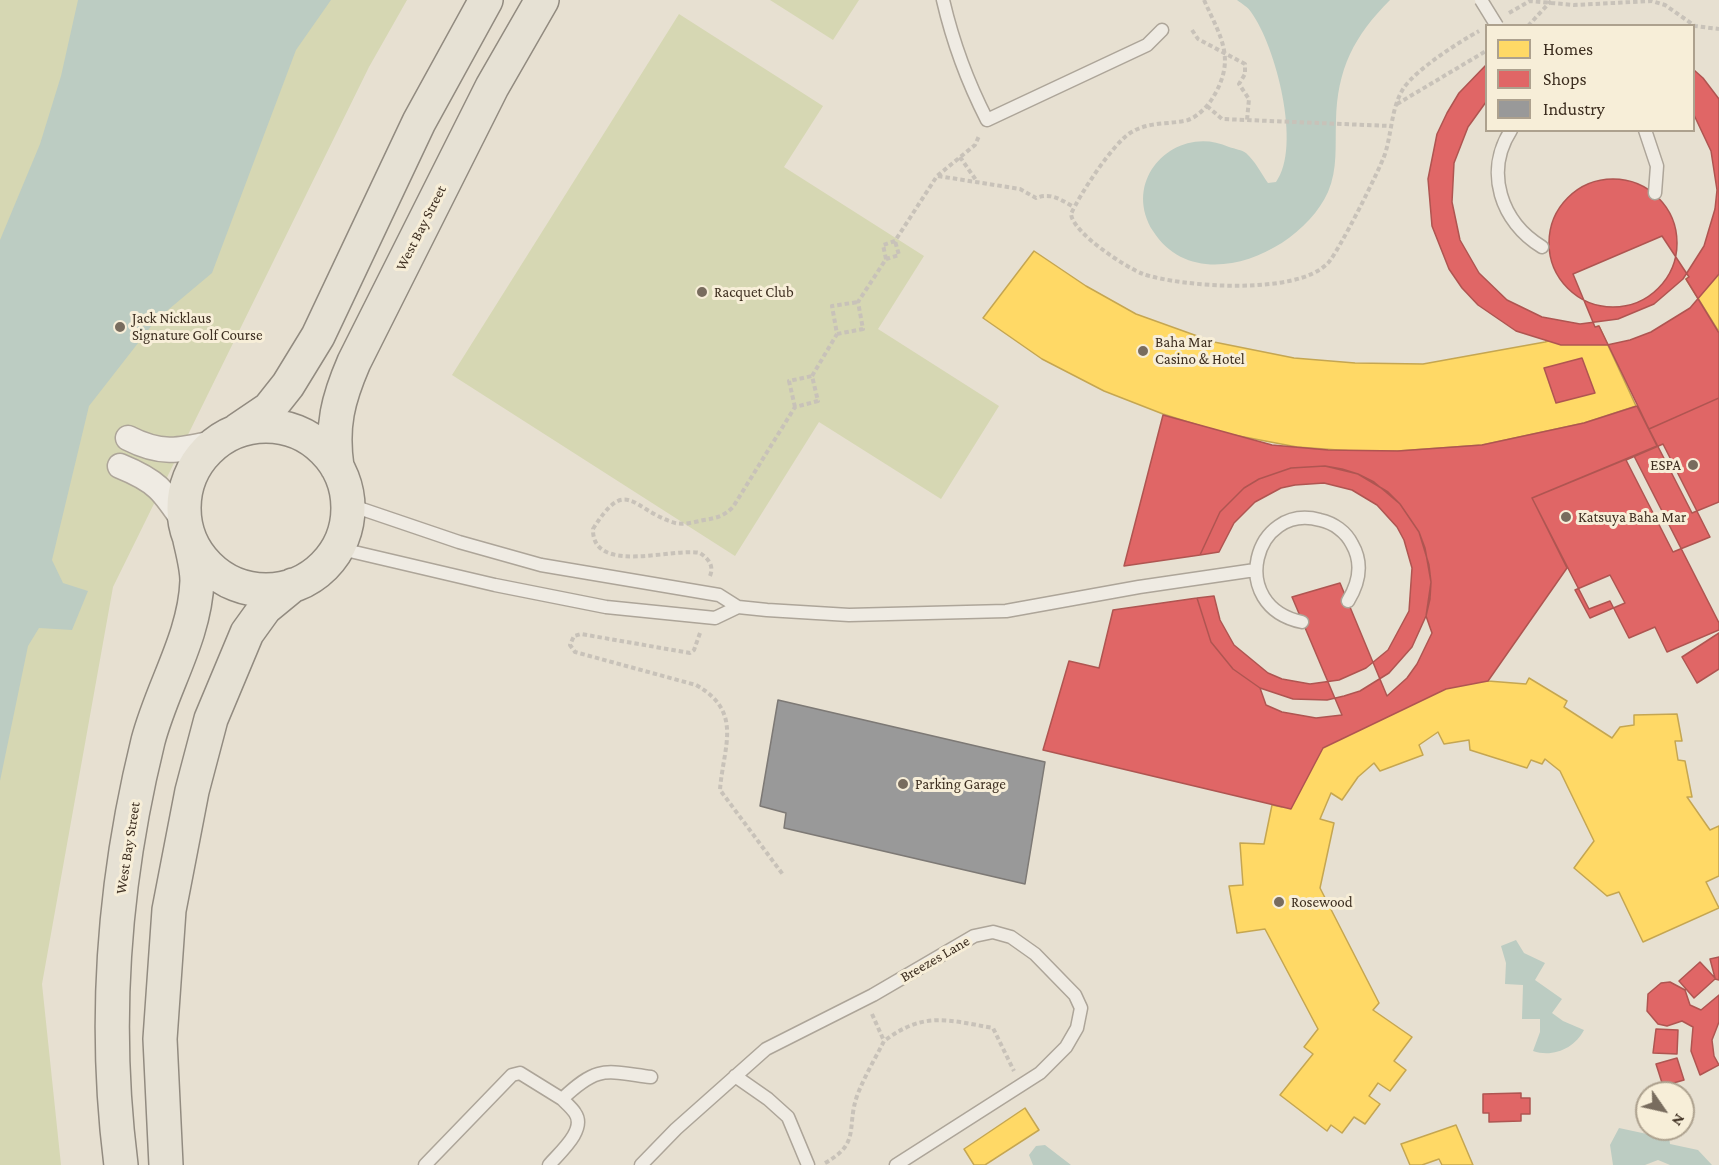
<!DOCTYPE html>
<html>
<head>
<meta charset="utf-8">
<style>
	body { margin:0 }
	#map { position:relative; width:1719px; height:1165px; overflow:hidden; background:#e7e0d1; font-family:"Crimson Pro",serif }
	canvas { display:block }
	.legend { position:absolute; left:1485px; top:24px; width:210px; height:108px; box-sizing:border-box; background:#f7eed8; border:2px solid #ada18e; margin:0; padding:8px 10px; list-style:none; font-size:18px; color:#3d2e20 }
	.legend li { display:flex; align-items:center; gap:12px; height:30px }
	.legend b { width:30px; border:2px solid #ada18e }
	.north { position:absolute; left:1635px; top:1081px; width:60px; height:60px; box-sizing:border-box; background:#f7eed8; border:2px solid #ada18e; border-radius:50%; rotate:124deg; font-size:16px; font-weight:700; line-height:24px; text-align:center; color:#3d2e20 }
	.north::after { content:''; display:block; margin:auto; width:21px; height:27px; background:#786c5e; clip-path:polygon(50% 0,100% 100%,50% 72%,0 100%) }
</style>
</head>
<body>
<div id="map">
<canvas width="1719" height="1165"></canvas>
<ul class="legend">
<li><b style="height:16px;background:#ffd966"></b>Homes</li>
<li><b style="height:16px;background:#e06666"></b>Shops</li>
<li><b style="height:16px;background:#999"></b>Industry</li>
</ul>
<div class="north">N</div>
</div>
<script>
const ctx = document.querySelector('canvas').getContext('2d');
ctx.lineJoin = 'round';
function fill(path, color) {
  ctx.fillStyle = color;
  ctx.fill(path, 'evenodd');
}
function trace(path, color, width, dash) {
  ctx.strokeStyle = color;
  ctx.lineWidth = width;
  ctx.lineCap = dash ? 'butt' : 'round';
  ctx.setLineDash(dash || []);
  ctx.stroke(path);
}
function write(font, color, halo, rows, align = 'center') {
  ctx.font = font + ' "Crimson Pro",serif';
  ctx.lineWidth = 6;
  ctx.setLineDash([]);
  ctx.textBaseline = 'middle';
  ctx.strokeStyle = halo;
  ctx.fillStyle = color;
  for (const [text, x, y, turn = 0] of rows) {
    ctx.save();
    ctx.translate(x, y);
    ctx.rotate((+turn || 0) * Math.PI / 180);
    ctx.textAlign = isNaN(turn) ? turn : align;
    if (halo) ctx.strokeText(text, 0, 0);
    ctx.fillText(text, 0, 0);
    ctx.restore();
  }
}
const green = new Path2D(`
	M0 0H407L369 67 113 587 42 984 61 1165H0Z
	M770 0H859L833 40Z
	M679 14 823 106 784 167 924 256 878 329 999 406 941 499 819 422 735 556 452 375Z`);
const water = new Path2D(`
	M78 0H331L296 50 212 273 156 320 89 406 52 560 63 583 88 591 72 630 39 628 28 646 0 781V240L40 144 61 76Z
	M1237 0H1390C1354 36 1337 69 1336 121 1335 145 1338 169 1328 192 1301 252 1196 299 1153 231 1120 178 1177 123 1229 147 1235 149 1242 150 1246 153 1255 161 1261 173 1268 183L1276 182C1302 147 1276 46 1251 12 1248 7 1242 4 1237 0Z
	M1516 940 1524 953 1545 963 1535 980 1562 999 1552 1013 1563 1021 1584 1030C1575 1048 1553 1058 1533 1051L1540 1032V1019H1522L1523 985 1505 984 1506 963 1501 946Z
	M1619 1128 1647 1134 1656 1129H1668L1670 1144 1698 1150 1712 1165H1670L1658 1160 1645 1165H1613L1610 1145Z
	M1045 1145 1071 1165H1033L1029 1155 1036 1146Z`);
const homes = new Path2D(`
	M1034 251 1086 286 1136 314 1214 342 1294 358 1355 363 1423 364 1545 342 1599 326 1636 406 1584 423 1482 445 1397 451H1352L1297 447 1223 433 1163 414 1104 391 1042 359 983 318Z
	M1719 258V332L1686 279Z
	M1484 665 1488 681 1526 684 1529 678 1567 701 1564 707 1612 738 1620 727 1634 725V715L1677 714 1682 741H1675L1678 760 1685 761 1692 797H1687L1710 830 1719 826V876L1706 882 1719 908 1643 942 1619 892 1607 896 1574 868 1594 841 1560 771 1545 759 1542 764 1531 760 1527 768 1470 750 1469 740 1444 744 1438 732 1419 745 1423 755 1380 771 1374 763 1358 777 1342 800 1331 793 1320 819 1334 823 1320 888 1379 1003 1373 1010 1412 1037 1394 1061 1406 1070 1390 1091 1378 1083 1369 1096 1380 1104 1365 1124 1354 1117 1342 1133 1331 1125 1327 1131 1280 1095 1313 1054 1304 1047 1318 1029 1265 929 1237 933 1229 886 1243 885 1240 843 1264 844 1272 805 1282 807 1296 776 1287 769 1307 737 1316 743 1444 681 1442 672Z
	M1025 1108 1039 1130 985 1165H974L964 1149Z
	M1456 1125 1473 1165H1442L1439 1159 1422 1165H1410L1401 1144Z`);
const shops = new Path2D(`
	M1486 65V102L1468 127 1454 163 1452 202 1460 240 1479 273 1507 300 1542 317 1580 324 1618 319 1654 304 1683 279 1704 246 1715 209 1717 190 1711 151 1694 115V70L1703 78 1719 99V274L1690 308 1651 332 1630 340 1607 345H1561L1516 331 1478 305 1462 288 1449 269 1432 226 1428 179 1437 134 1447 113 1459 93Z
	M1549 243a64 64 0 1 1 128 0a64 64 0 1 1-128 0Z
	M1662 236 1689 277 1686 279 1719 333V398L1649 429 1599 326 1595 327 1573 274Z
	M1582 358 1595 393 1556 403 1544 368Z
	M1719 398V502L1692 513 1649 429Z
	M1637 406 1657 446 1532 498 1567 568 1488 681 1446 689 1323 748 1291 809 1043 750 1069 661 1099 668 1113 610 1197 598 1211 642 1233 669 1260 688 1266 705 1282 712 1316 718 1342 715 1292 597 1340 583 1387 696 1407 678 1417 664 1432 633 1426 616 1431 582 1429 565 1419 532 1400 504 1388 492 1358 474 1342 469 1325 466 1291 468 1259 479 1244 488 1220 512 1200 555 1124 566 1163 415 1272 445 1328 450 1398 451 1482 445 1584 423Z
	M1663 444 1710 537 1673 552 1626 460Z
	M1634 456 1719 623V630L1667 652 1655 627 1629 638 1610 601 1589 609 1532 498Z
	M1325 466 1358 474 1374 482 1400 504 1419 532 1425 548 1431 582 1430 599 1426 616 1412 647 1389 673 1360 691 1344 696 1327 700 1293 699 1260 688 1233 669 1211 642 1197 598 1214 596 1220 620 1234 645 1268 673 1282 679 1310 684 1339 680 1366 668 1388 650 1409 611 1412 568 1404 540 1397 527 1377 505 1352 490 1324 483 1295 485 1281 488 1255 502 1234 523 1219 552 1200 555 1220 512 1244 488 1259 479 1291 468Z
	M1610 575 1625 603 1590 618 1575 590Z
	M1719 633V669L1697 683 1682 657Z
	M1719 957V980L1715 979 1694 998 1679 981 1700 962 1715 978 1710 959Z
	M1670 982 1685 990 1690 1005 1701 1010 1719 995V1022L1712 1040 1714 1056 1719 1065 1700 1075 1691 1051 1693 1027 1682 1021 1667 1026 1658 1024 1647 1011 1648 994 1661 983Z
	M1656 1029 1678 1030 1677 1054 1653 1053Z
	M1677 1058 1684 1080 1663 1086 1656 1064Z
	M1521 1093V1098H1530V1114H1521V1121L1489 1122V1113H1483V1094Z`);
const industry = new Path2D(`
	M778 700 1045 762 1025 884 784 828 786 813 760 806Z`);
const path = new Path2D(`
	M1204 0C1221 38 1237 59 1212 99 1207 107 1197 117 1188 120 1168 125 1149 121 1130 133 1112 145 1080 194 1071 214 1073 233 1125 267 1143 274 1182 287 1297 296 1328 263 1339 251 1379 171 1385 154 1392 132 1391 109 1403 89 1415 70 1459 42 1479 31
	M1509 13 1530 1 1574 5 1652 1 1665 5 1695 26 1719 29
	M1528 26 1551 1
	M1192 30 1198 39 1245 64V74L1239 84 1249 99 1247 120
	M1397 104 1486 51
	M1207 106 1222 119 1391 126
	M960 157 978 183
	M938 176 1020 189 1036 198C1051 192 1061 200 1074 207
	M886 259 883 245 895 241 937 176 975 145 979 136
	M837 334 863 329 858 302 886 259 899 255 895 241
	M795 407 789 381 812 376
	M710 576C714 566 709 559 700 553 675 547 592 576 593 529 626 476 631 508 672 522 682 526 694 522 704 520 717 518 724 516 733 507L795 407 818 401 812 376 837 334 832 306 858 302
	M700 633 694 650 690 653 581 634 574 636 570 645 575 652 696 685C744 712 723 747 720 790L784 876
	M872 1014 884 1041
	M825 1163C861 1143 846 1128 857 1096 864 1077 875 1059 884 1041 924 1011 948 1020 993 1028L1014 1071`);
const service = new Path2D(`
	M943 0C953 43 967 81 987 120L1147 45 1162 30
	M1511 130C1484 172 1501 222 1542 247
	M1645 130 1657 166 1655 193
	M347 504 459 542 541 565 719 595 738 607 767 610 849 615 1006 611 1139 587 1255 570
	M337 548 495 585 606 607 715 618 738 607
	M1302 622C1226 606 1254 502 1320 520 1334 523 1346 532 1352 544 1363 563 1359 583 1348 601
	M735 1076 768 1099 788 1117 808 1165
	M425 1165 512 1075 520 1073 562 1099
	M549 1165C559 1153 587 1130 575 1113 572 1108 566 1103 562 1099 598 1065 604 1071 651 1077
	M641 1165 676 1129 766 1049 873 995 974 936 993 932 1011 937 1035 954 1075 995 1081 1008 1077 1028 1066 1047 1040 1073 896 1165`);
const minor = new Path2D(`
	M128 438C163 456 181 450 218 442
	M120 466C157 481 163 490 185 523`);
const primary = new Path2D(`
	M184 508a82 82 0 1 1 164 0a82 82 0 1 1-164 0Z
	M238 430 269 409 288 385 318 336 419 122 486 0
	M337 467C331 426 338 399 354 362L492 87 542 0
	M121 1165C103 1024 114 879 148 741 162 687 195 637 197 581 197 568 193 553 190 540
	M166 1165 160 1039 169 910 192 791 211 719 247 633 265 608 293 585`);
const serviceBridge = new Path2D(`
	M1481 0 1497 26`);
const markers = [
	[702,292,6,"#786c5e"],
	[120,327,6,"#786c5e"],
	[1143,351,6,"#786c5e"],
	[1693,465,6,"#786c5e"],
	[1566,517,6,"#786c5e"],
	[903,784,6,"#786c5e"],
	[1279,902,6,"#786c5e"]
];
const streetNames = [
	["West Bay Street",421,228,-63],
	["West Bay Street",128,848,-81],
	["Breezes Lane",935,959,-30]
];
const poiNames = [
	["Racquet Club",714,292],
	["Jack Nicklaus",132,318],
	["Signature Golf Course",132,335],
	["Baha Mar",1155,342],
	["Casino & Hotel",1155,359],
	["ESPA",1681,465,"right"],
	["Katsuya Baha Mar",1578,517],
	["Parking Garage",915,784],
	["Rosewood",1291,902]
];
fill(green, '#d6d7b3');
fill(water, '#bcccc2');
fill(homes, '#ffd966');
trace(homes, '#c5a651', 1.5);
fill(shops, '#e06666');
trace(shops, '#af5551', 1.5);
fill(industry, '#999');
trace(industry, '#7d7975', 1.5);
trace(service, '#ada599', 15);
trace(minor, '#ada599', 27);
trace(primary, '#928b80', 36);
trace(path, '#c8c2b9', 4, [4.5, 3]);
trace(service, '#efebe3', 12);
trace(minor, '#efebe3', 24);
trace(primary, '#e6e1d4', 33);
trace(serviceBridge, '#ada599', 15, []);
trace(serviceBridge, '#efebe3', 12);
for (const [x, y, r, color] of markers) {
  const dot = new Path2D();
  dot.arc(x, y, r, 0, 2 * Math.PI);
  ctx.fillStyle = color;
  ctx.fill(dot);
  trace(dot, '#f7eed8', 2);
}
write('15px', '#3d2e20', '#f7eed8', streetNames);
write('15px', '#3d2e20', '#f7eed8', poiNames, 'left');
</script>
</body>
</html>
